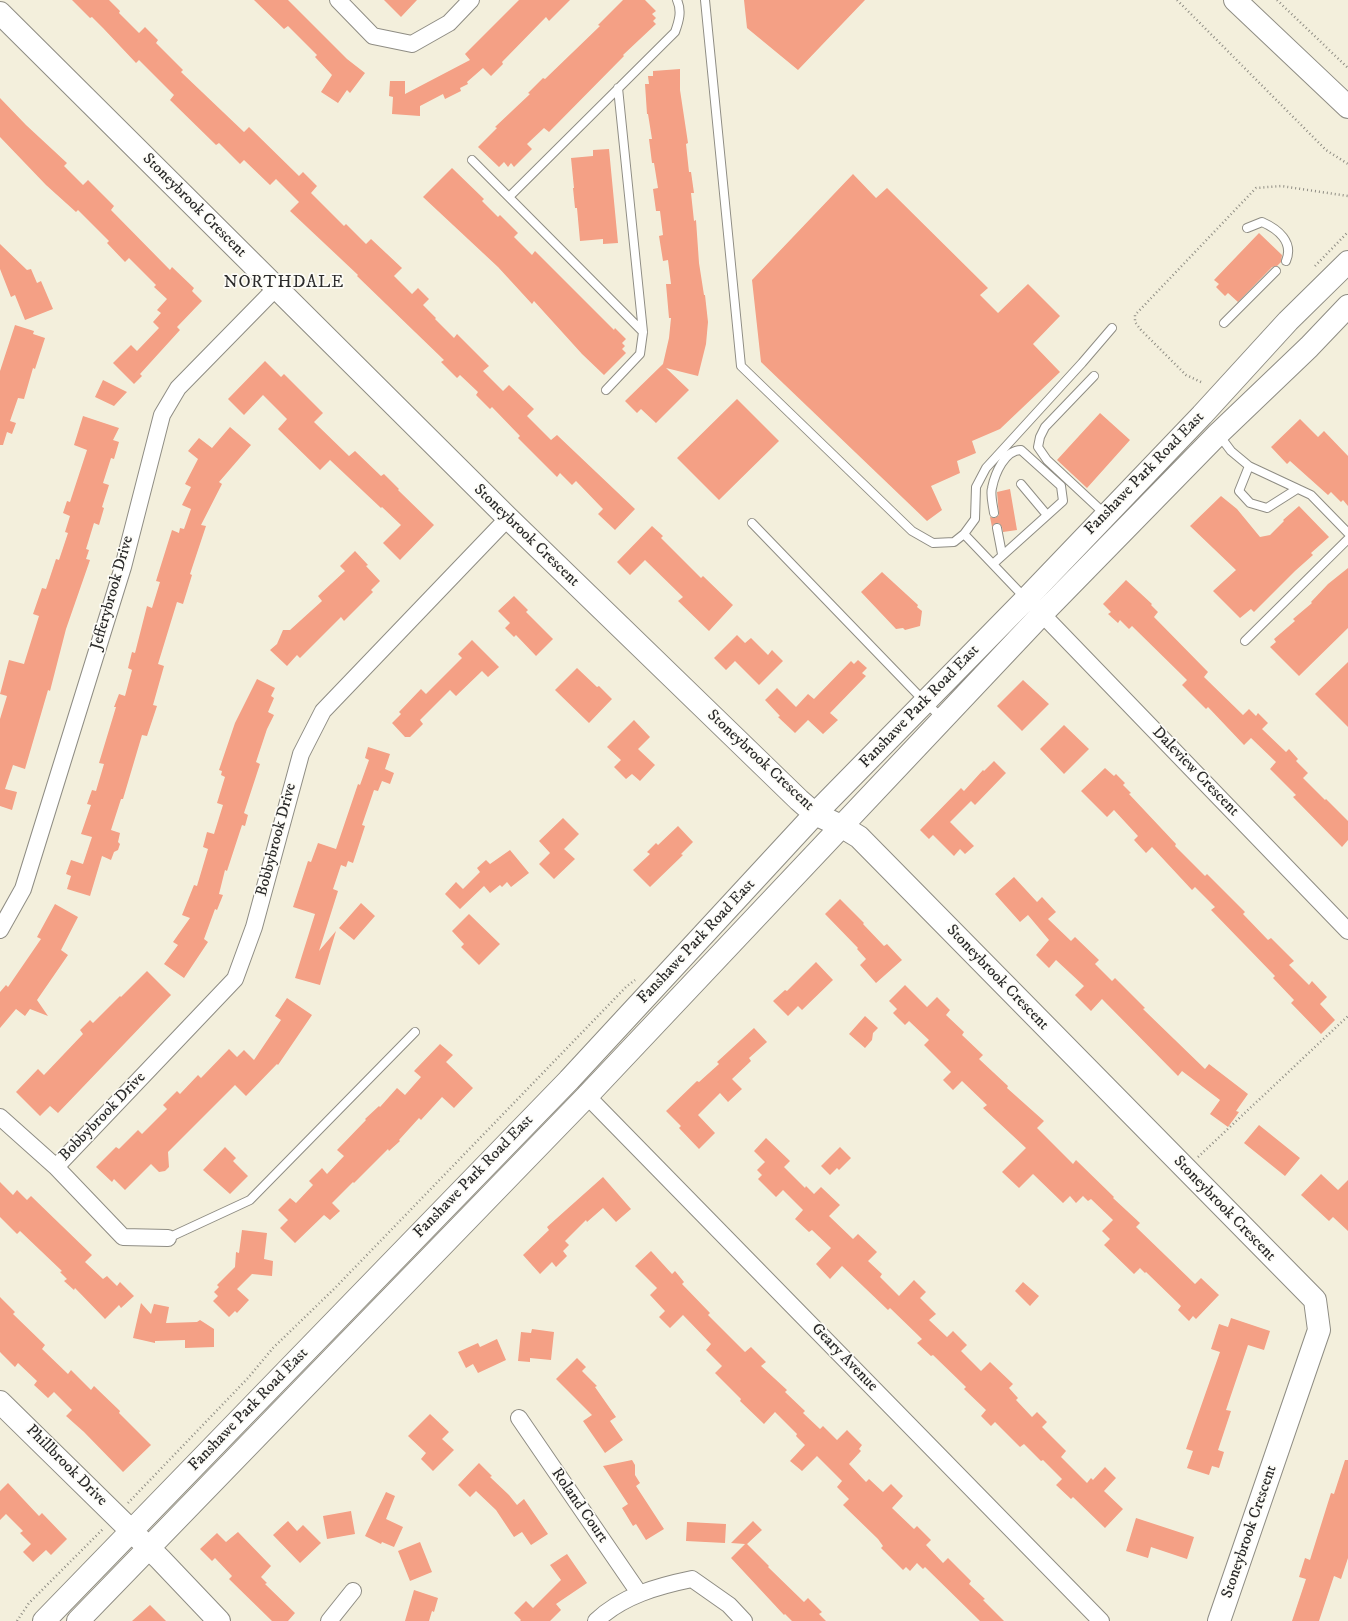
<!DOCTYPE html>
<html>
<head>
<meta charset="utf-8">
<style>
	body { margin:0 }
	canvas { display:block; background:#f3efdc }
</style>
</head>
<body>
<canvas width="1348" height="1621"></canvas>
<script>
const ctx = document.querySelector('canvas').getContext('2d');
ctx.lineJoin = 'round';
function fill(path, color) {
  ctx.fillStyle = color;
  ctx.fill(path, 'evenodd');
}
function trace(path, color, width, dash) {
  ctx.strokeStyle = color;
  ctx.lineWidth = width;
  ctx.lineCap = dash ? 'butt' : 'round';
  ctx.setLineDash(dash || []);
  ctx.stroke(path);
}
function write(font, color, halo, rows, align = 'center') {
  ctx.font = font + ' "IM FELL DW Pica",serif';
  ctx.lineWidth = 3.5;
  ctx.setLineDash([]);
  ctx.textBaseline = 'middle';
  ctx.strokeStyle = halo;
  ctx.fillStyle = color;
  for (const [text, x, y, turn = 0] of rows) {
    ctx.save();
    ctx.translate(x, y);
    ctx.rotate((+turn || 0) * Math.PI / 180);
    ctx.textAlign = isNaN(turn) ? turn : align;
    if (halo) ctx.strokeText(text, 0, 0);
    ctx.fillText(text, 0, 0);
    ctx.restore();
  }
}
const building = new Path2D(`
	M72 0H109L120 11 119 13 139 33 145 27 158 40 156 43 183 70 181 72 244 132 249 127 299 176 303 172 317 186 311 193 344 226 346 224 366 244 371 239 402 268 394 276 412 294 418 288 429 299 423 305 436 318 435 319 454 338 457 334 489 366 483 371 503 391 509 385 534 409 527 416 551 440 557 435 635 509 615 530 598 514 603 509 576 481 572 485 560 473 557 477 518 438 520 436 492 407 490 409 476 395 478 392 460 375 457 378 441 362 444 360 357 276 358 275 290 211 299 202 276 179 270 185 244 160 240 164 219 143 216 145 170 100 174 95 139 60 136 63 103 28 92 17 90 18Z
	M254 0H288L347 59 365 73 350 93 347 90 338 103 321 92 332 75 315 57 317 55 288 26 284 29Z
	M384 0H417L401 17Z
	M519 0H570L549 21 546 17 502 62 503 64 491 76 483 68 467 82 468 84 460 88 461 91 445 99 443 94 420 106V116L392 114 393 97 389 96 390 81H405V94L470 60 465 54Z
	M623 0H645L656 11 652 14 656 18 653 21 656 24 623 55 624 56 549 132 544 128 527 144 532 149 514 167 511 163 508 167 504 162 499 167 478 147 497 128 495 127 530 94 528 93 543 78 545 79 600 26 598 25Z
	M744 0H865L798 70 747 28Z
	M680 69V90L688 143 686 144 689 172H691L694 193H691L694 221 696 220 699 263 704 295H705L708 322 706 344 698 376 666 368 689 390 656 423 641 409 637 413 625 401 663 364 669 338 671 318H669L666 284H671L668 260 663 261 659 236 663 235 660 211H656L653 189 658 188 654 163H652L649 139H652L648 114H647L645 84H649L648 76H653V71Z
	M0 98 26 125 67 163 64 166 83 185 88 180 114 206 111 210 170 270 172 267 194 288 192 291 202 301 177 327 180 330 140 374 142 376 134 384 113 363 131 345 137 351 159 328 153 322 161 313 157 310 167 299 154 287 156 285 129 258 125 262 107 243 109 241 78 210 76 212 46 185 0 137Z
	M609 149 618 243 603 244V239L580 241 577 208H575L573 188H574L571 158 593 156V150Z
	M452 168 484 199 482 201 498 217 500 215 518 233 514 237 532 255 535 251 614 330 615 328 626 339 622 343 625 346 622 349 626 353 604 375 582 354 534 301 532 304 498 267 423 197Z
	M853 174 876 198 887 188 988 288 980 295 998 313 1028 284 1060 316 1033 344 1060 372 1000 429 972 441 976 453 957 461 960 473 931 486 942 510 927 521 761 362 752 280Z
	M1259 233 1282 255 1281 262 1277 266 1272 267 1238 302 1228 293 1225 296 1216 287 1219 284 1214 280Z
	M0 244 27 270 31 269 37 283 41 281 53 309 25 320 15 295 11 297 0 269Z
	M15 325 34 331 33 334 45 338 35 369 33 368 24 399 18 398 10 421 16 423 12 434 7 432 3 445H0V371Z
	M265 361 281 377 284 374 323 413 314 422 349 456 355 451 381 476 384 474 399 489 398 490 434 525 400 560 383 543 401 525 382 507 381 508 330 460 320 470 278 429 287 419 263 395 244 415 228 399Z
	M103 380 127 392 114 406 95 397Z
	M737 399 779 441 719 500 677 458Z
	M1100 413 1130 440 1087 488 1057 460Z
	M83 416 119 428 113 440 119 442 114 459 111 458 103 483 109 485 102 507 104 508 99 525 94 523 86 549 89 550 86 559 90 560 66 629 50 691 48 690 25 769 13 765 5 789 17 792 12 810 0 806V719L7 696 0 694 9 660 24 664 39 616 33 614 42 588 46 589 56 559 59 560 68 533 65 532 70 516 63 513 67 501 70 502 87 450 74 445Z
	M1300 419 1318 437 1324 431 1348 456V506L1343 500 1341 502 1331 492 1328 495 1290 461 1287 464 1271 447Z
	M230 427 251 445 219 482 222 484 201 525 206 526 190 574 192 575 183 604 177 602 158 664 164 666 153 705 157 706 147 736 142 735 123 799H121L111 830 120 833 118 842 120 844 118 850 114 852 111 860 102 856 90 896 67 889 71 876 66 874 71 860 83 864 92 837 81 834 91 805 87 804 92 790 96 791 104 764 99 763 116 707H114L119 694 125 696 132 670 128 668 132 652 135 653 147 606 152 608 160 582 156 581 172 530 179 533 180 528 184 529 191 509 182 505 191 487 185 484 198 459 188 451 199 438 212 448Z
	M1010 489 1017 530 1003 532 1002 527 999 523 994 524 992 527 990 517 995 518 999 515 997 492Z
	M1221 496 1237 509 1260 537 1270 535 1284 521 1283 520 1299 506 1329 537 1311 553 1313 555 1295 571 1254 612 1251 609 1240 618 1213 591 1236 570 1190 526Z
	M652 526 663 536 661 538 701 578 703 576 733 605 709 631 678 601 683 597 645 560 630 575 617 562Z
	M355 551 368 565 366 566 380 581 371 590 373 592 344 621 341 617 300 658 297 655 287 666 270 650 277 644 283 630H290L322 601 318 596 345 571 340 566Z
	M1348 568V628L1299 676 1270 647 1276 642 1274 639 1295 621 1293 619 1312 603 1311 602 1328 584Z
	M882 572 918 605 917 607 922 611 920 626 905 630 903 628 896 629 861 592Z
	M1126 580 1152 604 1151 605 1158 612 1154 617 1208 672 1204 677 1243 715 1249 709 1256 716 1258 713 1268 723 1262 729 1286 752 1289 749 1298 759 1296 761 1308 773 1303 778 1325 800 1326 799 1348 821V840L1342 847 1293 797 1296 795 1270 769 1276 762 1251 738 1244 745 1208 707 1206 709 1182 685 1187 680 1132 626 1129 629 1120 620 1118 623 1108 614 1111 612 1103 604Z
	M514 596 528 610 526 612 553 639 536 656 516 635 514 637 505 628 510 623 498 611Z
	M737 635 745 643 751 638 768 655 772 650 783 661 759 685 735 661 726 670 714 658Z
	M472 640 499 667 488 677 482 671 456 696 450 690 420 720 423 724 410 737H405L392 723 401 714 399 712 421 689 426 694 462 658 458 654Z
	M858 660 867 668 862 673 866 676 830 713 838 720 823 734 808 720 795 733 778 717 780 716 765 700 777 688 796 707 808 694 814 699 851 661 854 664Z
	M1348 662V727L1315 694Z
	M577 668 597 687 599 686 612 699 589 723 555 690Z
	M257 679 275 688 271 696 274 698 268 712 274 715 267 729 256 762 260 764 244 813 248 815 245 826 242 825 227 871 225 870 219 894 223 895 217 910 215 909 204 939 208 942 184 978 164 964 178 945 173 942 190 918 182 915 194 885 197 886 208 849 203 847 207 832 214 834 223 805 217 803 225 777 221 775 222 771 219 770 235 723Z
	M1023 680 1049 704 1022 731 997 706Z
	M634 720 650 737 638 749 655 765 640 781 632 774 626 779 614 767 621 760 607 747Z
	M1064 725 1089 749 1064 774 1040 749Z
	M368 747 390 754 385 769 394 773 390 784 382 781 378 791 374 790 362 825 365 826 353 863 348 861 346 867 341 865 333 889 338 891 319 951 336 931 320 985 295 978 315 914 293 907 308 861 311 862 318 843 336 849 358 784 360 785 369 760 365 758Z
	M994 761 1006 773 975 805 971 801 950 822 974 846 965 854 960 849 954 856 933 835 929 839 920 830 961 788 964 791 983 770 984 771Z
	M1105 768 1114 776 1116 774 1125 783 1123 785 1131 793 1129 794 1176 844 1175 846 1205 876 1207 874 1245 912 1243 914 1268 940 1271 938 1294 961 1289 965 1309 985 1312 981 1327 997 1320 1004 1335 1020 1321 1034 1291 1003 1294 1000 1273 978 1275 976 1211 910 1215 907 1195 887 1192 890 1152 847 1146 853 1134 840 1138 836 1114 810 1107 817 1081 791Z
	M563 818 579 834 564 849 575 859 554 879 539 864 550 853 539 841Z
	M678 826 693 842 681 854 683 855 650 887 633 870 650 854 647 852 656 843 658 845Z
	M510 850 529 873 511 887 507 882 502 887 500 885 490 893 484 886 460 909 445 894 456 882 463 889 480 872 477 868 486 860 490 864Z
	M1014 877 1037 902 1042 897 1056 912 1048 919 1071 941 1075 937 1099 960 1095 964 1112 981 1115 978 1145 1008 1143 1009 1205 1069 1209 1064 1248 1094 1236 1111 1239 1112 1228 1127 1210 1114 1220 1100 1182 1071 1178 1076 1102 999 1091 1011 1075 995 1084 986 1056 960 1049 968 1036 955 1049 940 1028 915 1020 922 995 894Z
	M840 899 864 923 863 924 884 946 887 944 902 960 876 983 860 965 866 959 857 949 858 948 825 914Z
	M361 903 375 916 354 940 339 928Z
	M55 904 78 917 61 950 68 955 37 1000 48 1016 30 1009 25 1016 16 1009 0 1028V992L6 985 8 987 41 939 37 937Z
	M469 914 500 944 479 965 461 947 464 944 452 931Z
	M816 962 833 980 802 1010 798 1006 788 1016 773 1001 785 990 787 991Z
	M147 971 171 995 58 1113 50 1106 40 1116 16 1092 38 1069 44 1075 83 1034 80 1030 90 1020 93 1023 120 996 121 997Z
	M905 985 927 1007 937 997 950 1010 946 1015 964 1032 962 1035 983 1055 979 1059 1008 1086 1007 1088 1044 1121 1037 1128 1073 1164 1076 1160 1114 1197 1113 1198 1140 1223 1136 1227 1195 1284 1201 1278 1219 1295 1196 1319 1193 1316 1189 1321 1178 1310 1181 1306 1146 1272 1145 1273 1140 1268 1134 1274 1104 1245 1110 1239 1102 1231 1113 1220 1091 1199 1088 1201 1083 1196 1076 1203 1070 1196 1063 1203 1033 1174 1019 1188 1002 1172 1026 1148 983 1108 987 1105 962 1081 953 1090 943 1080 951 1072 924 1045 929 1040 909 1021 905 1025 893 1013 897 1009 889 1001Z
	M287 998 312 1015 278 1065 277 1064 246 1096 235 1085 168 1152 169 1167 165 1171 159 1172 151 1164 125 1190 114 1179 112 1182 96 1167 116 1147 119 1149 138 1130 142 1134 167 1109 163 1105 177 1091 180 1094 198 1075 201 1078 229 1049 237 1057 244 1050 254 1060 281 1020 275 1016Z
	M865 1016 878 1028 873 1033 872 1040 865 1048 849 1034Z
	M754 1028 767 1042 749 1058 751 1061 732 1079 742 1089 728 1102 720 1093 698 1115 715 1133 699 1149 679 1128 681 1126 666 1111 697 1081 699 1082 719 1064 717 1062Z
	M440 1044 453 1055 446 1062 473 1088 454 1108 442 1097 421 1120 419 1118 399 1140 400 1141 389 1151 388 1149 354 1183 353 1182 332 1203 340 1211 330 1220 324 1215 295 1243 280 1228 288 1220 278 1210 290 1198 296 1203 313 1185 309 1181 322 1168 327 1174 344 1156 337 1150 366 1120 365 1119 379 1106 380 1107 397 1088 405 1095 421 1077 414 1071Z
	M1259 1125 1300 1158 1285 1176 1244 1143Z
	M766 1138 790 1161 784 1167 805 1188 806 1186 814 1194 821 1187 840 1205 829 1216 853 1239 858 1234 877 1252 868 1261 882 1274 880 1277 899 1296 914 1280 926 1292 920 1298 936 1314 929 1320 947 1337 953 1331 967 1345 961 1351 981 1371 990 1362 1013 1384 1009 1388 1018 1398 1016 1400 1032 1417 1037 1412 1047 1422 1042 1427 1066 1451 1061 1457 1087 1483 1091 1478 1093 1480 1105 1467 1116 1478 1104 1491 1123 1509 1105 1528 1073 1497 1071 1499 1056 1485 1062 1479 1043 1460 1041 1461 1024 1444 1020 1447 995 1422 991 1426 981 1416 986 1410 964 1389 966 1387 933 1355 931 1356 917 1343 922 1339 890 1308 888 1310 842 1266 830 1279 816 1264 831 1248 812 1230 809 1232 795 1219 803 1210 783 1190 776 1197 758 1179 762 1175 757 1170 765 1162 754 1151Z
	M225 1147 236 1158 233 1161 248 1176 230 1194 203 1170Z
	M840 1147 851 1158 839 1170 837 1168 830 1175 821 1166Z
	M1321 1174 1338 1190 1348 1180V1231L1333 1217 1329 1221 1301 1195Z
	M603 1177 631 1209 616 1222 603 1208 587 1222 586 1220 565 1241 569 1245 563 1251 567 1256 556 1267 552 1262 540 1274 523 1255 549 1230 547 1227Z
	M0 1182 13 1195 17 1190 27 1200 31 1196 92 1255 85 1262 103 1279 107 1276 117 1286 120 1282 134 1296 121 1308 119 1305 105 1319 75 1288 74 1290 64 1281 67 1279 60 1272 62 1271 20 1231 17 1234 0 1217Z
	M242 1230 267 1233 264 1259 273 1261 272 1276 252 1274 237 1289 249 1300 237 1313 235 1311 229 1317 213 1301 218 1296 214 1292 219 1287 217 1285 235 1267 236 1252 239 1253Z
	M651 1251 672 1274 675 1271 684 1282 682 1284 710 1313 708 1315 745 1352 751 1347 766 1362 761 1366 787 1390 785 1392 805 1411 803 1413 820 1429 823 1426 837 1440 847 1430 862 1445 859 1449 861 1451 849 1464 866 1482 869 1479 883 1492 891 1484 903 1496 892 1508 914 1529 917 1526 931 1540 926 1545 943 1563 948 1558 971 1581 969 1584 985 1599 983 1600 1004 1621H980L925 1567 923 1569 917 1563 910 1571 906 1567 903 1570 881 1548 883 1546 878 1539 843 1505 849 1499 837 1487 842 1481 817 1456 802 1471 790 1461 805 1445 796 1436 797 1434 775 1412 764 1424 740 1401 741 1399 715 1373 722 1366 706 1350 711 1344 683 1315 670 1328 659 1317 665 1311 650 1295 657 1288 635 1266Z
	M1023 1282 1039 1296 1030 1306 1015 1291Z
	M0 1297 15 1312 13 1314 45 1345 42 1349 68 1374 71 1370 91 1390 94 1386 120 1411 119 1413 151 1445 123 1472 84 1432 66 1416 72 1410 54 1392 48 1398 34 1385 37 1381 18 1363 15 1367 0 1352Z
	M141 1303 151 1314 154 1304 169 1307 166 1323 197 1322 200 1320 214 1329V1347L185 1348V1340L155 1341V1343L133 1338Z
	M1231 1318 1270 1331 1264 1350 1248 1345 1226 1410 1231 1411 1218 1450 1224 1452 1219 1468 1212 1466 1209 1475 1187 1468 1193 1451 1186 1449 1220 1352 1211 1349 1219 1324 1228 1327Z
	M532 1329 554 1332 551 1360 530 1358V1362L518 1361 521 1332 531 1333Z
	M497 1339 506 1360 478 1373 473 1364 466 1368 458 1352 478 1343 480 1347Z
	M577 1358 586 1367 582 1371 597 1386 595 1387 616 1417 610 1421 623 1440 605 1453 583 1421 592 1415 556 1379Z
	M430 1414 449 1432 442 1439 454 1450 433 1471 421 1459 426 1453 408 1436Z
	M632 1460 635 1465V1475L640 1483 636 1486 664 1529 646 1540 636 1524 633 1526 622 1508 628 1504 603 1466Z
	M1345 1460H1348V1558L1341 1579 1334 1576 1319 1621H1292L1306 1579 1299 1577 1305 1558 1310 1560 1331 1493 1334 1494Z
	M479 1463 492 1476 490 1477 509 1495 517 1505 524 1499 548 1534 531 1545 522 1532 514 1537 496 1510 476 1491 470 1497 458 1485Z
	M8 1483 39 1516 42 1513 67 1539 51 1555 46 1550 33 1562 23 1552 31 1544 20 1533 23 1531 6 1514 0 1520V1491Z
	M386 1492 395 1496 386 1519 403 1527 394 1547 382 1542 381 1544 365 1536Z
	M351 1511 355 1534 327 1539 323 1516Z
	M1136 1518 1194 1537 1187 1559 1151 1547 1148 1558 1126 1551Z
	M288 1521 297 1531 303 1525 321 1543 300 1563 273 1535Z
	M753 1521 762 1530 747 1544 769 1566 768 1567 804 1602 808 1598 822 1612 819 1614 826 1621H792L785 1614 784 1615 731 1558 745 1544 731 1543Z
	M687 1522 726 1524 725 1543 686 1541Z
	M238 1532 271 1566 261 1577 267 1583 265 1584 295 1613 288 1621H272L229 1579 232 1576 215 1558 212 1561 200 1549 217 1533 226 1542Z
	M420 1542 432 1572 410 1581 398 1551Z
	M567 1554 587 1583 556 1604 561 1610 550 1621H520L521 1620 514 1613 526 1601 533 1608 561 1580 550 1565Z
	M414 1590 438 1598 434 1612 432 1611 429 1621H405Z
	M150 1605 166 1621H132Z`);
const path = new Path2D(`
	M1177 0 1326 150 1348 164
	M1277 0 1348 68
	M1315 266 1348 232
	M1201 382 1186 375 1141 330 1135 322V315L1256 188 1281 186 1348 196
	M1198 1157 1348 1016
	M128 1503 248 1378 273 1348 335 1288 626 987 635 980
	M17 1621 29 1603 104 1528`);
const lane = new Path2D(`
	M705 0 741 366 912 531 933 543 954 542 964 534 975 519 976 487 986 468 1082 363 1112 328
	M472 160 643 332
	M509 197 675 32C679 21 682 11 677 0
	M1247 228 1262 222C1278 229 1294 242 1286 261
	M1224 323 1276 271
	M1094 376 1045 427 1040 437 1038 447 1047 460 1106 515
	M606 390 640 354 643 332 618 88
	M1219 435 1231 451 1249 466 1311 495 1348 533
	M1249 466 1239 491 1250 503 1267 508 1297 489
	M1021 484 1047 515
	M752 523 924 701 942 718
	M997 528 1002 554
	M964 534 1026 599
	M993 564 1063 501 1061 486 1021 450C1005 450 995 473 992 488 990 495 993 505 994 513
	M1245 641 1348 539
	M168 1238 250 1200 415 1032`);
const street = new Path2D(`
	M338 0 373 36 412 44 449 23 471 0
	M1042 614 1348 931
	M0 930 23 889 123 567 162 415 178 388 276 288
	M587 1096 1101 1621
	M0 1117 56 1167 123 1237 168 1238
	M56 1167 235 979 254 927 301 754 323 711 508 518
	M519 1418 639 1593
	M329 1621 353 1591
	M596 1621C622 1596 658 1586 692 1579L729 1605 744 1621`);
const secondary = new Path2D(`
	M1235 0 1348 107
	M0 13 508 518 799 800 815 814 841 826 859 837 1315 1300 1319 1330 1219 1621
	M0 1402 160 1559 219 1621
	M44 1621 569 1080 815 814 1026 599 1202 415 1288 321 1348 262
	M78 1621 587 1096 1042 614 1218 434 1309 347 1348 306`);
const streetNames = [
	["Stoneybrook Crescent",194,206,45],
	["Fanshawe Park Road East",1145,474,-46],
	["Stoneybrook Crescent",526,536,44],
	["Jefferybrook Drive",113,593,-74],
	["Fanshawe Park Road East",920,707,-46],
	["Stoneybrook Crescent",760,761,43],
	["Daleview Crescent",1195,772,46],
	["Bobbybrook Drive",277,840,-75],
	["Fanshawe Park Road East",697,942,-47],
	["Stoneybrook Crescent",997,978,46],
	["Bobbybrook Drive",103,1117,-46],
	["Fanshawe Park Road East",474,1177,-46],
	["Stoneybrook Crescent",1224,1209,46],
	["Geary Avenue",844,1358,46],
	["Fanshawe Park Road East",249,1410,-46],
	["Phillbrook Drive",66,1466,45],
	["Roland Court",579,1506,55],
	["Stoneybrook Crescent",1250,1532,-71]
];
const neighbourhoodNames = [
	["NORTHDALE",284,283]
];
fill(building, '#f4a085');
trace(lane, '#8f8d84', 10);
trace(street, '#8f8d84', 18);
trace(secondary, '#8f8d84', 24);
trace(path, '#8f8d84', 2.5, [1, 3]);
trace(lane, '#fff', 8);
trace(street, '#fff', 16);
trace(secondary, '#fff', 22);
write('16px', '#2b2b2b', '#fdfcf7', streetNames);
ctx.letterSpacing = '1px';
write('17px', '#2b2b2b', '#fdfcf7', neighbourhoodNames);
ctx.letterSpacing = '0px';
</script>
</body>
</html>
